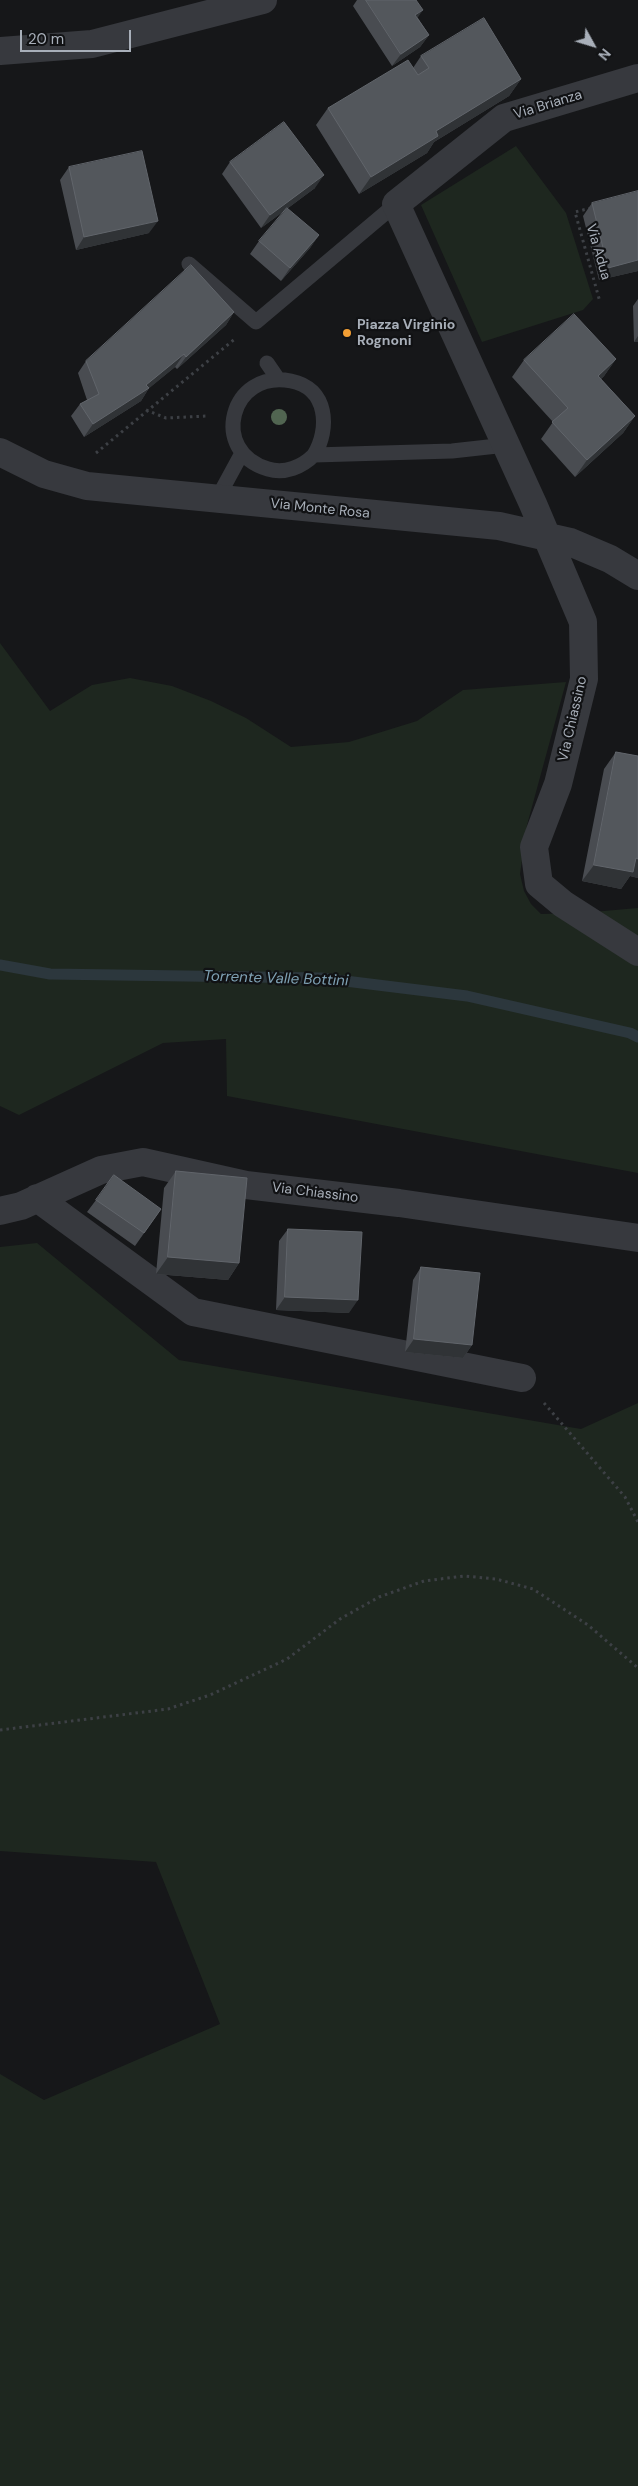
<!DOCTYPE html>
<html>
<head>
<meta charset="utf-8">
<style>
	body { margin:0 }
	#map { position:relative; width:638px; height:2486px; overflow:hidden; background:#161719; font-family:"DM Sans",sans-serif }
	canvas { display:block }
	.north { position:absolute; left:568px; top:20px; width:50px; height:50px; -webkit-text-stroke:4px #111214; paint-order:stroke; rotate:129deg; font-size:14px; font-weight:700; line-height:20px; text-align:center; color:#a8afb9 }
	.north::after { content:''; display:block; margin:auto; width:18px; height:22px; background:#a8afb9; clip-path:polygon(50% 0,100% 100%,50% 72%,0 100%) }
	.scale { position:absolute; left:20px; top:30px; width:111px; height:22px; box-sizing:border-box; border:2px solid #a8afb9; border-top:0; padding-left:6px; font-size:15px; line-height:18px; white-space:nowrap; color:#a8afb9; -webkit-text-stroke:4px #111214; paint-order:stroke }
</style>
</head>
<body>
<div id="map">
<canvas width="638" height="2486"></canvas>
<div class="north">N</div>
<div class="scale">20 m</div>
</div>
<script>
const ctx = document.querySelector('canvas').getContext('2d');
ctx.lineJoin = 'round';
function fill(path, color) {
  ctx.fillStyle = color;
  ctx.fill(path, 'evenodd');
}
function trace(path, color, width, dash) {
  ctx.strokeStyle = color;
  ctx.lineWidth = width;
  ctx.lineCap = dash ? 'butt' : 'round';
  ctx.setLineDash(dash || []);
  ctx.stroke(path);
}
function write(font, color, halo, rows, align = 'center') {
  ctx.font = font + ' "DM Sans",sans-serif';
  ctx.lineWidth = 4.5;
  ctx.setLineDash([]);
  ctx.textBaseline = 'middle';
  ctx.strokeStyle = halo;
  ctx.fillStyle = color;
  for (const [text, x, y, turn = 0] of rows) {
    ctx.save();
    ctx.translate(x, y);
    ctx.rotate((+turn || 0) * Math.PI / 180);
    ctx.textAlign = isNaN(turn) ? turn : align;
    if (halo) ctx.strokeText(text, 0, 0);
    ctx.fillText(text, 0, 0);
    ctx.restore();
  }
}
const green = new Path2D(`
	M516 146 566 213 593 299 583 310 482 342 421 205Z
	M0 643 50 711 92 685 130 678 172 686 211 701 246 718 291 747 349 742 417 721 463 690 566 682 527 825 520 874 524 891 531 904 541 914 581 913 638 908V1173L227 1096 226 1039 163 1043 19 1115 0 1106Z
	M37 1243 179 1360 581 1429 638 1403V2486H0V2074L44 2100 220 2024 156 1862 0 1851V1247Z`);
const stream = new Path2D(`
	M0 965 50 974 321 978 467 996 630 1033 638 1037`);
const path = new Path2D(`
	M591 208 575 212 600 302
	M146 410 166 418 208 416
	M96 453 236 338
	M544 1403 625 1497 638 1522
	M0 1730 168 1709 210 1695 287 1659 340 1619 379 1597 424 1581 464 1576 496 1579 533 1589 588 1625 638 1668`);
const service = new Path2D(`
	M189 264 256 322 396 204
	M267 363 278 379
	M314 455C330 429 328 388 291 381 230 369 209 452 268 469 285 474 302 467 314 455L452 451 506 445
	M217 499 242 453`);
const minor = new Path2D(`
	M0 51 92 44 263 0
	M638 78 504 118 396 204 533 504 583 622 584 679 558 784 534 847 539 884 563 904 638 952
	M0 452 44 474 87 486 499 526 570 542 610 559 638 576
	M37 1198 193 1312 522 1378
	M0 1211 21 1206 101 1170 143 1162 246 1185 399 1203 638 1238`);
const trees = [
	[279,417]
];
const wall = new Path2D(`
	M357 0H416L418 18 429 35 420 47 392 66 353 6Z
	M421 56 521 79 509 96 434 142 427 153 359 194 316 125 328 108 413 68Z
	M230 162 315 188 261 228 222 174Z
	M69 167 149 233 76 250 60 180Z
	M592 203 638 271 599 280 583 216Z
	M319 235 310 248 281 281 250 254 259 241Z
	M638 299V342H634L633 306Z
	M234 312 226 325 177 369 175 367 149 388 141 401 84 437 71 416 80 404 87 400 78 373 86 361Z
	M616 359 604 376 601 379 635 416 623 433 575 477 541 439 553 422 512 377 524 360Z
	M616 752 638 756V878L630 876 621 889 582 881 604 769Z
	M176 1171 239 1263 228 1280 156 1274 164 1188Z
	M96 1200 161 1209 135 1246 87 1212Z
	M288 1229 349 1313 276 1310 279 1241Z
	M421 1267 472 1345 463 1358 405 1352 413 1280Z`);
const shadedWall = new Path2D(`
	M423 10 414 23 415 15Z
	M429 35 420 47 392 66 401 54Z
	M521 79 509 96 434 142 427 153 359 194 371 177 436 131Z
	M324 175 315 188 261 228 270 215Z
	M158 221 149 233 76 250 84 237Z
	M319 235 310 248 281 281 290 268Z
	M638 260V271L599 280 608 268Z
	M234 312 226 325 177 369 186 357Z
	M638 336V342H634Z
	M184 354 175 367 147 390 149 388 141 401 84 437 93 424 146 385Z
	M616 359 604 376 586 392 598 376Z
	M635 416 623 433 575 477 587 460Z
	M636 858 638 859V878L630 876 621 889 582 881 594 865Z
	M168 1257 239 1263 228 1280 156 1274Z
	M285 1297 358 1300 349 1313 276 1310Z
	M414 1339 472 1345 463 1358 405 1352Z`);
const building = new Path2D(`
	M366 0H416L423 10 415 15 429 35 401 54Z
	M484 18 521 79 436 131 438 136 371 177 328 108 408 60 418 75 429 68 421 56Z
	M284 122 324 175 270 215 230 162Z
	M142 151 158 221 84 237 69 167Z
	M638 191V260L608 268 592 203Z
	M287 208 319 235 290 268 259 241Z
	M191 265 234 312 186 357 184 354 146 385 149 388 93 424 80 404 99 394 86 361Z
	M574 314 616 359 598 376 635 416 587 460 552 422 568 408 524 360Z
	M616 752 638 756V859L636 858 633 872 594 865Z
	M176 1171 247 1178 239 1263 168 1257Z
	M114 1175 161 1209 144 1233 96 1200Z
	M288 1229 362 1232 358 1300 285 1297Z
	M421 1267 480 1273 472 1345 414 1339Z`);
const markers = [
	[347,333,5,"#f39f34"]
];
const streetNames = [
	["Via Brianza",548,105,-17],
	["Via Adua",598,252,74],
	["Via Monte Rosa",320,509,6],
	["Via Chiassino",573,719,-77],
	["Via Chiassino",315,1193,7]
];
const poiNames = [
	["Piazza Virginio",357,325],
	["Rognoni",357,341]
];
const waterNames = [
	["Torrente Valle Bottini",276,979,2]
];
fill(green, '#1e271f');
trace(stream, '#2c373d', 11);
trace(path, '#3d4045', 3, [2.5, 4]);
trace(service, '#37393e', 15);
trace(minor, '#37393e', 28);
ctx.fillStyle = '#516551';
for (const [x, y] of trees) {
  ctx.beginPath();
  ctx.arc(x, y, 8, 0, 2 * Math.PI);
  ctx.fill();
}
fill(wall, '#494c51');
fill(shadedWall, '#303336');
fill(building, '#53575c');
trace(building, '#61656b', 1);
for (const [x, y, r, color] of markers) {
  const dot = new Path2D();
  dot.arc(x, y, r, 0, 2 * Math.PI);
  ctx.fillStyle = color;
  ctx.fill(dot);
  trace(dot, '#111214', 2);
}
write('14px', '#a8afb9', '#111214', streetNames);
write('bold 14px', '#a8afb9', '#111214', poiNames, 'left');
write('italic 15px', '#7fa1b4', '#111214', waterNames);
</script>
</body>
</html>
